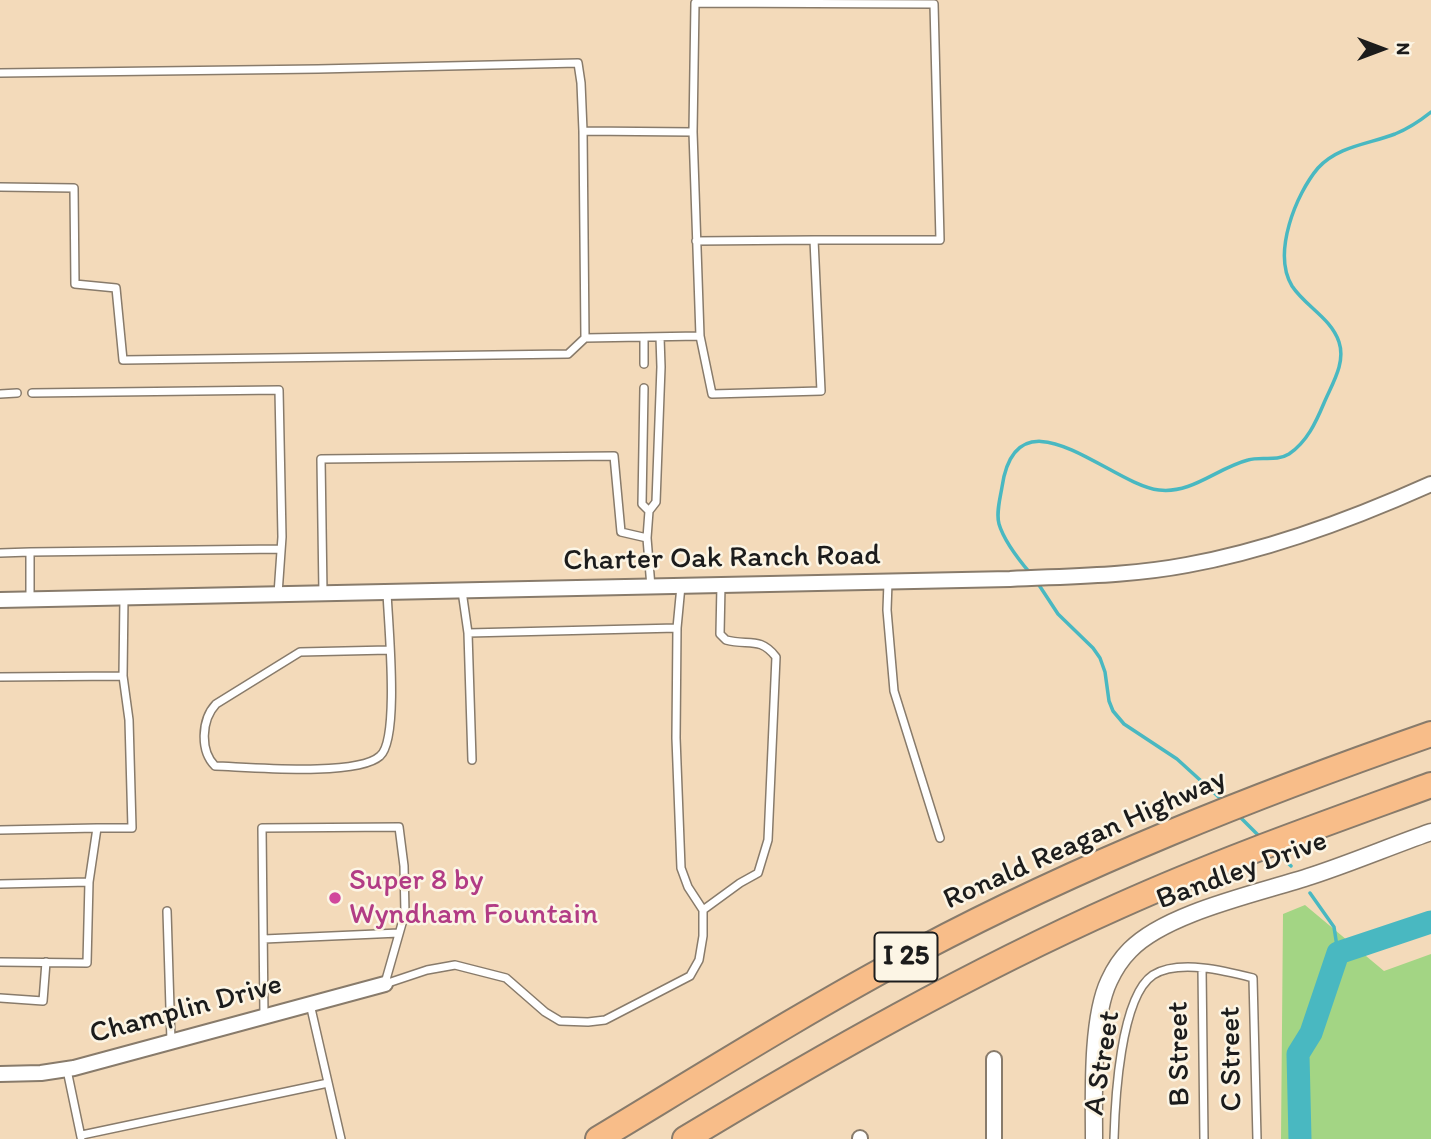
<!DOCTYPE html>
<html>
<head>
<meta charset="utf-8">
<style>
	body { margin:0 }
	#map { position:relative; width:1431px; height:1139px; overflow:hidden; background:#f3daba; font-family:Itim,sans-serif }
	canvas { display:block }
	.north { position:absolute; left:1347px; top:14px; width:70px; height:70px; -webkit-text-stroke:5px #fcf5e5; paint-order:stroke; rotate:90deg; font-size:19px; font-weight:700; line-height:28px; text-align:center; color:#1c1c1c }
	.north::after { content:''; display:block; margin:auto; width:24px; height:32px; background:#1c1c1c; clip-path:polygon(50% 0,100% 100%,50% 72%,0 100%) }
</style>
</head>
<body>
<div id="map">
<canvas width="1431" height="1139"></canvas>
<div class="north">N</div>
</div>
<script>
const ctx = document.querySelector('canvas').getContext('2d');
ctx.lineJoin = 'round';
function fill(path, color) {
  ctx.fillStyle = color;
  ctx.fill(path, 'evenodd');
}
function trace(path, color, width, dash) {
  ctx.strokeStyle = color;
  ctx.lineWidth = width;
  ctx.lineCap = dash ? 'butt' : 'round';
  ctx.setLineDash(dash || []);
  ctx.stroke(path);
}
function write(font, color, halo, rows, align = 'center') {
  ctx.font = font + ' Itim,sans-serif';
  ctx.lineWidth = 5;
  ctx.setLineDash([]);
  ctx.textBaseline = 'middle';
  ctx.strokeStyle = halo;
  ctx.fillStyle = color;
  for (const [text, x, y, turn = 0] of rows) {
    ctx.save();
    ctx.translate(x, y);
    ctx.rotate((+turn || 0) * Math.PI / 180);
    ctx.textAlign = isNaN(turn) ? turn : align;
    if (halo) ctx.strokeText(text, 0, 0);
    ctx.fillText(text, 0, 0);
    ctx.restore();
  }
}
const green = new Path2D(`
	M1305 905 1384 971 1431 954V1139H1281L1283 914Z`);
const stream = new Path2D(`
	M1030 573C1019 560 1004 541 999 524 996 513 1000 499 1002 487 1017 385 1111 485 1159 490 1192 494 1217 468 1248 460 1261 456 1276 462 1289 454 1307 442 1316 422 1324 403 1332 384 1346 363 1339 342 1331 318 1305 306 1292 286 1272 253 1296 194 1318 168 1338 146 1369 144 1395 134 1407 129 1421 120 1431 112
	M1037 582 1058 614 1093 648 1100 658 1105 672 1109 701 1113 711 1124 724 1177 759 1222 800
	M1238 815 1260 837
	M1276 851 1291 866
	M1310 893 1334 927 1338 953`);
const river = new Path2D(`
	M1300 1139 1298 1054 1311 1033 1338 953 1431 922`);
const service = new Path2D(`
	M0 73 318 69 578 63 581 83 583 131 693 132 700 336 585 338 568 354 123 360 116 288 75 284 74 188 0 187
	M583 131 585 338
	M693 132 695 3 934 4 940 240H814
	M696 241 814 240 821 391 712 394 700 336
	M644 337V364
	M644 388 642 504 649 511
	M32 393 279 390 282 537 278 594
	M0 394 17 393
	M30 552 281 549
	M0 553 30 552V599
	M888 582 887 610 894 691 940 838
	M651 587 647 538 649 511 656 502 661 367 660 337
	M462 591 468 633 677 628 681 586
	M387 592C388 622 400 739 380 756 357 777 248 767 215 766 200 751 201 720 216 704L300 652 389 650
	M323 593 321 459 614 456 621 532 647 538
	M468 633 472 760
	M123 676 124 598
	M0 677 123 676 129 720 132 828H97L89 882 0 884
	M0 830 97 828
	M703 910 740 883 758 873 768 840 776 657C760 636 748 646 726 640L720 634 721 585
	M167 911 171 1041
	M264 939 399 933
	M0 962 87 963 89 882
	M1202 968 1204 1139
	M385 984 427 970 455 965 506 978 545 1012 560 1021 588 1022 605 1020 690 976 699 960 703 936V910L688 887 681 868 676 738 677 628
	M0 998 43 1001 46 962
	M310 1004 341 1139
	M264 1016 262 828 399 827 404 866 405 913 385 983
	M67 1070 81 1137
	M82 1135 328 1083
	M1114 1139C1115 1102 1120 997 1153 975 1179 959 1226 971 1253 978L1257 1139`);
const minor = new Path2D(`
	M0 600 1010 579C1068 576 1129 576 1187 565 1271 550 1353 519 1431 484
	M994 1059V1139
	M0 1074 41 1073 74 1068 385 984
	M860 1138V1139`);
const tertiary = new Path2D(`
	M1094 1139C1094 1096 1091 1019 1109 981 1114 970 1121 959 1130 950 1167 912 1260 893 1311 876 1351 863 1391 846 1431 832`);
const motorway = new Path2D(`
	M598 1139C704 1075 809 1009 918 951 1082 864 1256 795 1431 734
	M685 1139C826 1054 969 973 1119 906 1221 860 1327 823 1431 785`);
const markers = [
	[335,898,7,"#d1479c"]
];
const shields = [
	[906,957,63]
];
const shieldNames = [
	["I 25",906,957]
];
const streetNames = [
	["Charter Oak Ranch Road",722,559,-1],
	["Ronald Reagan Highway",1085,840,-24],
	["Bandley Drive",1242,871,-20],
	["Champlin Drive",186,1010,-15],
	["B Street",1180,1054,-91],
	["C Street",1232,1059,-91],
	["A Street",1103,1063,-81]
];
const hotelNames = [
	["Super 8 by",349,881],
	["Wyndham Fountain",349,915]
];
fill(green, '#a3d584');
trace(stream, '#49b8c1', 3.5);
trace(river, '#49b8c1', 23);
trace(service, '#887b6b', 10);
trace(minor, '#887b6b', 18);
trace(tertiary, '#887b6b', 19);
trace(motorway, '#887b6b', 28);
trace(service, '#fff', 7);
trace(minor, '#fff', 14);
trace(tertiary, '#fff', 16);
trace(motorway, '#f8bd89', 24);
for (const [x, y, r, color] of markers) {
  const dot = new Path2D();
  dot.arc(x, y, r, 0, 2 * Math.PI);
  ctx.fillStyle = color;
  ctx.fill(dot);
  trace(dot, '#fcf5e5', 2.5);
}
for (const [x, y, w] of shields) {
  const box = new Path2D();
  box.roundRect(x - w / 2, y - 24.5, w, 49, 5);
  ctx.fillStyle = '#fcf5e5';
  ctx.fill(box);
  trace(box, '#1c1c1c', 2);
}
write('bold 28px', '#1c1c1c', null, shieldNames);
write('30px', '#1c1c1c', '#fcf5e5', streetNames);
write('30px', '#b23c85', '#fcf5e5', hotelNames, 'left');
</script>
</body>
</html>
